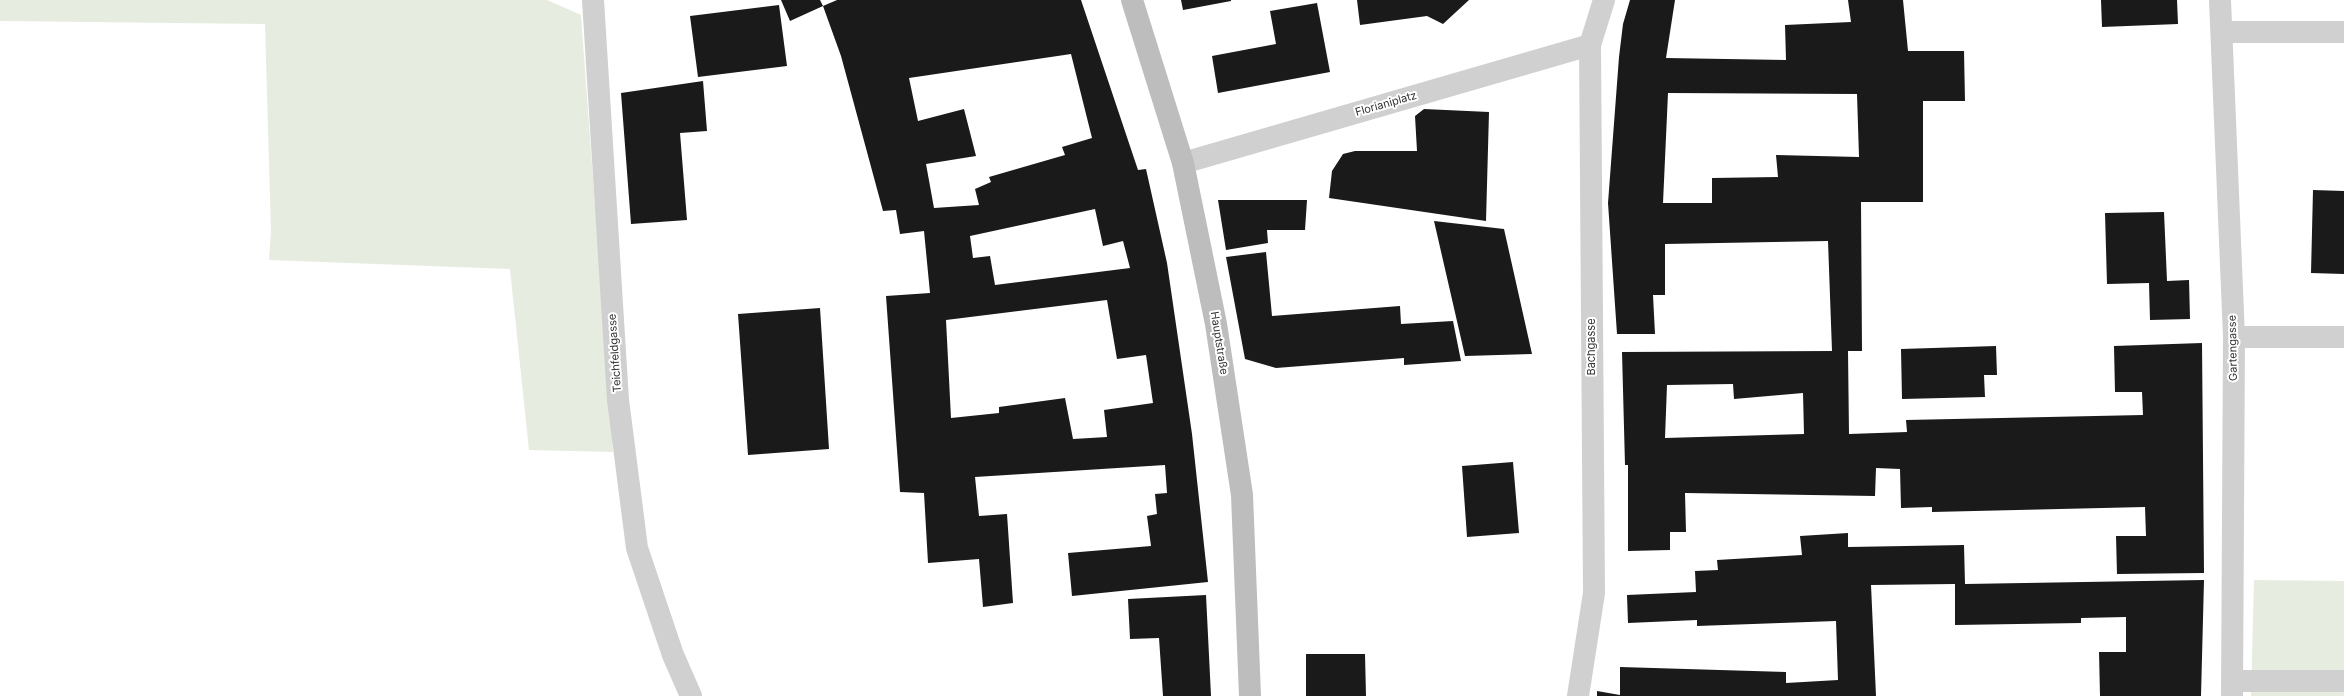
<!DOCTYPE html>
<html>
<head>
<meta charset="utf-8">
<style>
	body { margin:0 }
	canvas { display:block; background:#fff }
</style>
</head>
<body>
<canvas width="2344" height="696"></canvas>
<script>
const ctx = document.querySelector('canvas').getContext('2d');
ctx.lineJoin = 'round';
function fill(path, color) {
  ctx.fillStyle = color;
  ctx.fill(path, 'evenodd');
}
function trace(path, color, width, dash) {
  ctx.strokeStyle = color;
  ctx.lineWidth = width;
  ctx.lineCap = dash ? 'butt' : 'round';
  ctx.setLineDash(dash || []);
  ctx.stroke(path);
}
function write(font, color, halo, rows, align = 'center') {
  ctx.font = font + ' Inter,sans-serif';
  ctx.lineWidth = 4;
  ctx.setLineDash([]);
  ctx.textBaseline = 'middle';
  ctx.strokeStyle = halo;
  ctx.fillStyle = color;
  for (const [text, x, y, turn = 0] of rows) {
    ctx.save();
    ctx.translate(x, y);
    ctx.rotate((+turn || 0) * Math.PI / 180);
    ctx.textAlign = isNaN(turn) ? turn : align;
    if (halo) ctx.strokeText(text, 0, 0);
    ctx.fillText(text, 0, 0);
    ctx.restore();
  }
}
const green = new Path2D(`
	M0 0H547L581 15 613 452 529 450 510 269 269 260 271 232 265 24 0 21Z
	M2254 580 2344 581V696H2251Z`);
const building = new Path2D(`
	M781 0H820L823 6 790 21Z
	M837 0H1081L1138 170 1146 169 1167 263 1192 434 1208 582 1072 596 1068 553 1151 546 1147 516 1157 514 1155 494 1167 493 1165 465 975 477 979 516 1007 514 1013 603 983 607 979 559 928 563 924 493 900 492 886 296 930 293 924 231 900 234 896 210 883 211 841 56 823 6ZM1071 54 1092 138 1062 147 1065 155 989 177 991 182 975 189 979 205 934 208 926 164 976 156 964 109 918 121 909 78ZM1095 209 1103 246 1123 241 1130 268 995 285 990 256 973 258 970 236ZM1107 300 1117 359 1146 355 1153 403 1104 410 1107 437 1073 439 1065 398 999 407V413L951 418 946 320Z
	M1181 0H1231V1L1183 10Z
	M1357 0H1469L1443 24 1427 16 1360 25Z
	M1630 0H1675L1666 58 1786 60 1785 25 1851 22 1848 0H1903L1908 51H1964L1965 101H1923V202H1861L1862 351H1848L1849 434 1907 432 1906 420 2143 415 2142 392H2115L2114 346 2202 343 2204 573 2117 574 2116 536H2146L2145 507 1932 512V507L1901 508 1900 469 1876 468 1875 496 1685 493 1686 532H1670V550L1628 551V465H1625L1622 352 1832 351 1828 241 1665 244V295H1653L1655 334H1617L1608 203 1619 57 1623 24ZM1668 93 1857 94 1859 157 1776 155 1778 177 1712 178V203H1663ZM1733 384 1734 399 1803 393 1804 434 1665 438 1667 385Z
	M2101 0H2177L2178 24 2102 27Z
	M1317 3 1330 72 1218 93 1212 56 1276 44 1270 11Z
	M779 5 787 66 698 77 690 16Z
	M703 81 707 131 680 133 687 220 631 224 621 93Z
	M1424 109 1489 112 1486 221 1329 198 1332 171 1343 154 1355 151H1417L1415 116Z
	M2313 190 2344 191V274L2311 273Z
	M1218 200H1307L1305 230H1267L1268 243 1226 250Z
	M2164 212 2167 281 2189 280 2190 319 2150 320 2149 283 2107 284 2105 213Z
	M1434 221 1504 229 1532 354 1465 356Z
	M1266 252 1272 316 1400 306 1401 324 1453 321 1461 361 1404 365V358L1276 368 1245 359 1226 257Z
	M820 308 829 449 748 455 738 314Z
	M1996 346 1997 375H1984L1985 397 1902 399 1901 349Z
	M1513 462 1519 533 1467 537 1462 466Z
	M1848 533V547L1964 545 1965 584 2204 580 2201 696H2100L2099 652H2126V617L2081 618V623L1955 625V584L1871 585 1876 696H1597V691L1620 695V667L1786 672V683L1838 680 1836 621 1697 626V620L1628 623 1627 595 1696 592 1695 571 1718 570 1717 560 1802 555 1800 536Z
	M1206 595 1211 696H1163L1159 638 1130 639 1128 599Z
	M1306 654H1365L1366 696H1306Z`);
const street = new Path2D(`
	M593 0 618 400 637 548 673 655 691 696
	M2220 0 2234 337 2232 696
	M2222 32H2344
	M1183 163 1590 45
	M2234 337H2344
	M2232 681H2344
	M1578 696 1594 593 1590 45 1604 0`);
const secondary = new Path2D(`
	M1132 0 1183 163 1216 324 1242 495 1250 696`);
const streetNames = [
	["Florianiplatz",1386,104,-16],
	["Hauptstraße",1219,343,81],
	["Bachgasse",1592,347,-90],
	["Gartengasse",2233,348,-91],
	["Teichfeldgasse",615,353,-94]
];
fill(green, '#e6ecdf');
fill(building, '#1a1a1a');
trace(street, '#d0d0d0', 22);
trace(secondary, '#bdbdbd', 22);
write('11px', '#333', '#fff', streetNames);
</script>
</body>
</html>
